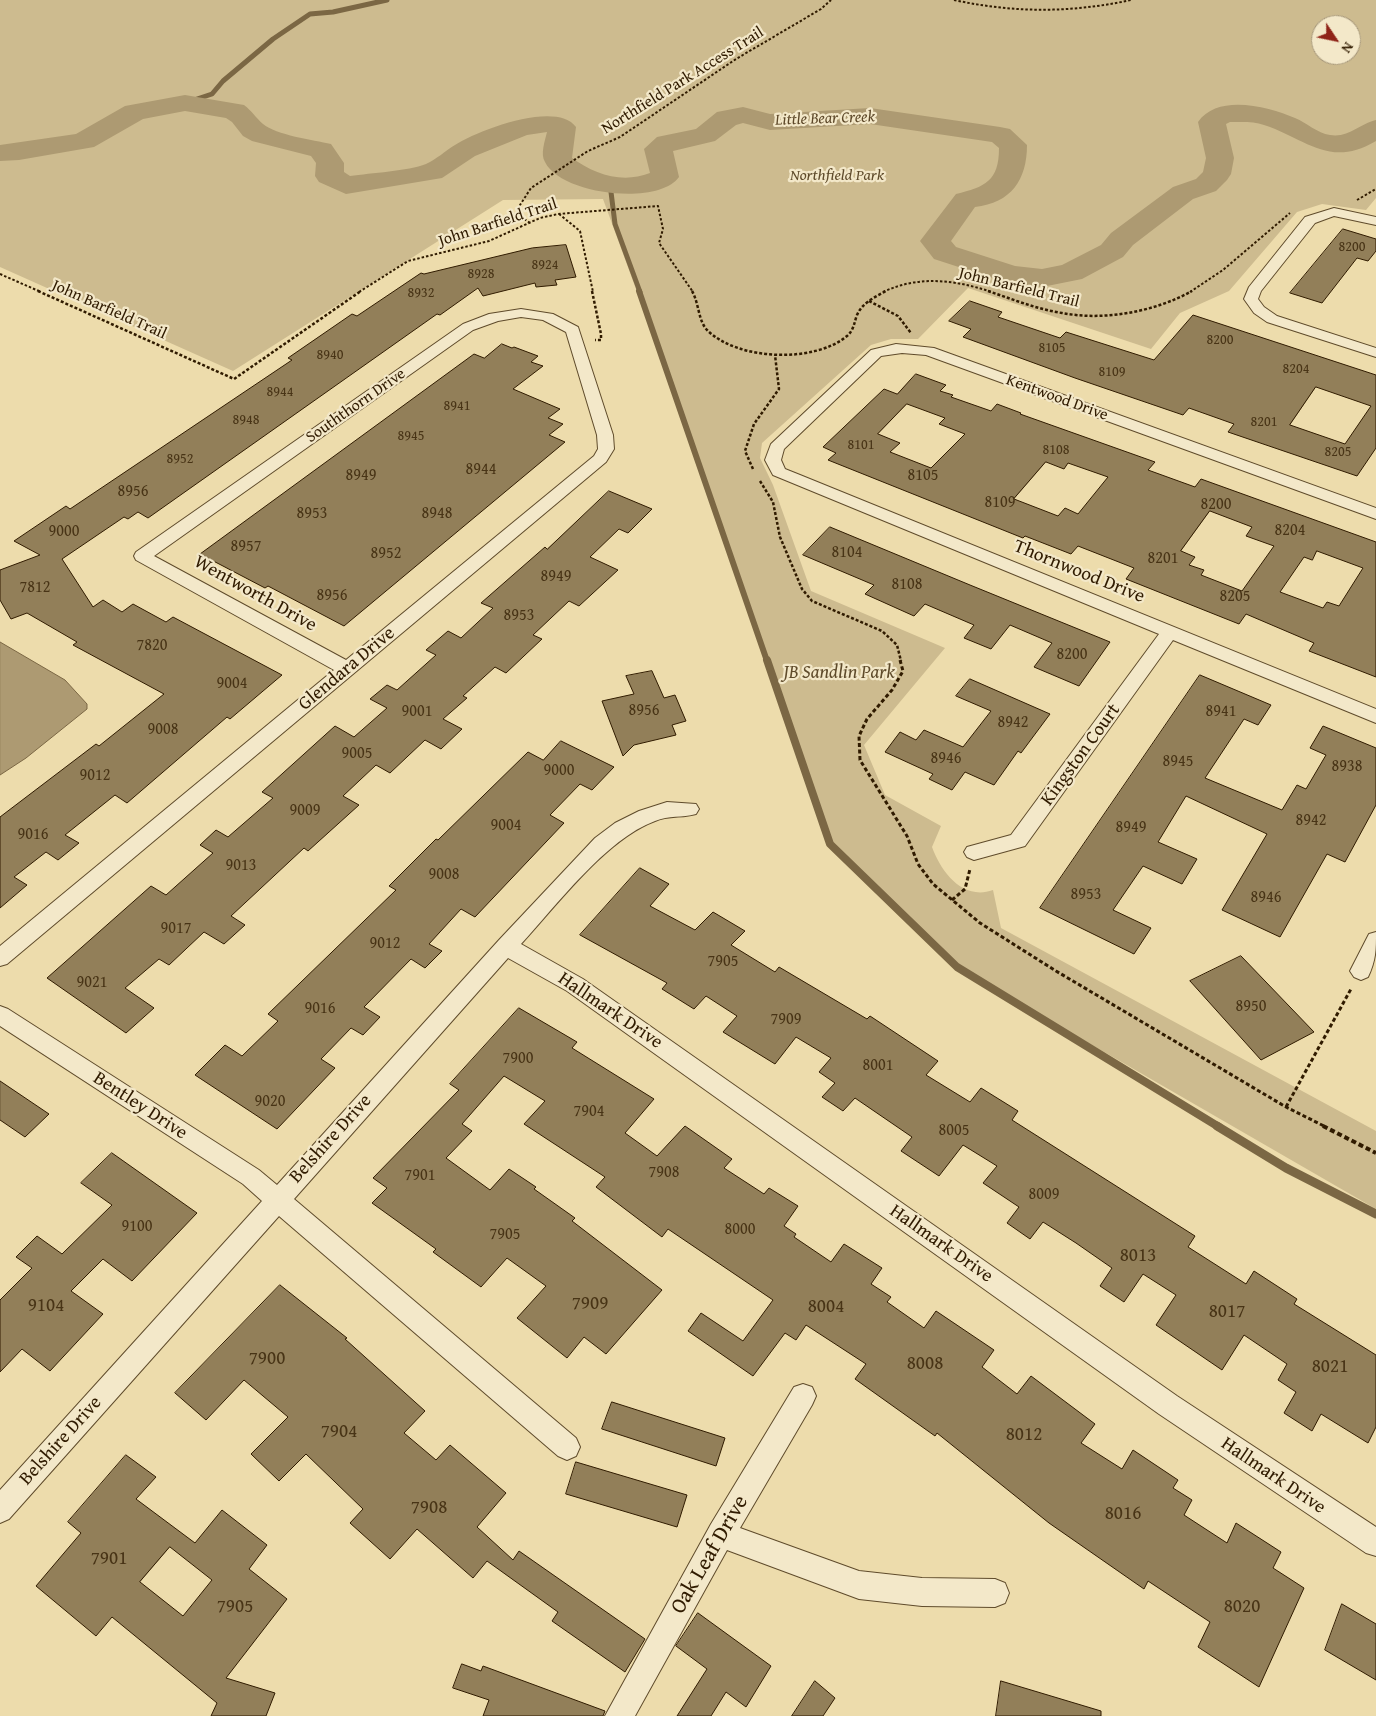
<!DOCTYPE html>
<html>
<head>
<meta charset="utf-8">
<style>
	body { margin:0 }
	#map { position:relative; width:1376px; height:1716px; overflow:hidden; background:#eddcac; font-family:"Gentium Book Plus",serif }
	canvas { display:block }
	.north { position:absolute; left:1311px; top:15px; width:50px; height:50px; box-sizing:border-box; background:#f3e8c9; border:1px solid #a59679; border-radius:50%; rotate:124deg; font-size:14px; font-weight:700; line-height:20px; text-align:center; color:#301b00 }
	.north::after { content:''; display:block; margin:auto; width:18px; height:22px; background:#8f2418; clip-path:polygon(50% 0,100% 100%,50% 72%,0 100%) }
</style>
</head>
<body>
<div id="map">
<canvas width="1376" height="1716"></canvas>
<div class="north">N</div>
</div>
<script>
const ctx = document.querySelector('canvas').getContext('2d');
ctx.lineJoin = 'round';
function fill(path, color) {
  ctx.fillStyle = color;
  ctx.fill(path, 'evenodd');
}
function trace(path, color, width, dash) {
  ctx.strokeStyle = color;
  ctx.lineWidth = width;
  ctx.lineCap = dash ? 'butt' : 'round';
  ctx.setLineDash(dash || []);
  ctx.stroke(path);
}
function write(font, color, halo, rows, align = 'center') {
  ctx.font = font + ' "Gentium Book Plus",serif';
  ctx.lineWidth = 4.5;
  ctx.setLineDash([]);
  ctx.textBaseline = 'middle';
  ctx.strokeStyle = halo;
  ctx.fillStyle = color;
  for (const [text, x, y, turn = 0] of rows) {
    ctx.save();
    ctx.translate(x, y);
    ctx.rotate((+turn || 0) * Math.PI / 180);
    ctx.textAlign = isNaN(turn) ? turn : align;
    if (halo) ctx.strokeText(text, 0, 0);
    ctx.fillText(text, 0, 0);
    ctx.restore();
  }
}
const green = new Path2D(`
	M0 0H1376V198L1366 210 1322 204 1297 212 1229 291 1180 313 1151 349 968 288 918 339H891L871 345 762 443 760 458 773 485 811 591 945 648 864 745 885 795 941 826 932 847C941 872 963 901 993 890L1001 928 1376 1131V1209L957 967 830 844 712 497 603 199 503 200 233 371 0 267ZM1321 25H1351V55H1321Z`);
const water = new Path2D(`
	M0 642 65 680 87 704V709L26 758 0 775Z`);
const streamFar3 = new Path2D(`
	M185 103 212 94 223 81 273 39 310 14 333 12 387 0
	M610 184 615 224 640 292`);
const streamFar2 = new Path2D(`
	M639 291 767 661`);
const streamFar1 = new Path2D(`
	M767 660 830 844 957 967 1219 1127`);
const stream = new Path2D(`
	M1217 1126 1286 1168 1376 1214`);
const river = new Path2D(`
	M185 95 244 105C252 111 256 118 263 124 276 135 313 140 331 144L344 163V172L350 176C371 173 408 171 426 164 437 159 445 151 455 145 478 130 557 100 576 127L572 158C594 174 622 184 650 173L644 149 657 137 696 129 717 112 743 107 770 114 870 108 1000 127 1010 129 1027 145C1027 180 1011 203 975 207L951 241 956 247 1015 266 1042 269 1062 265 1101 245 1111 233 1173 187 1196 179 1203 172 1206 158 1198 122C1218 93 1269 107 1295 118 1307 123 1317 133 1330 135 1349 138 1359 124 1376 120V141C1329 169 1305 138 1264 125 1254 121 1241 122 1230 122L1226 124 1234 158 1231 174 1227 180 1216 191 1193 199 1133 245 1123 257 1082 279 1042 287 1011 284 934 259 920 241 956 194C985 187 999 181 999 148L992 142 870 124 770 130 743 123 736 125 715 141 673 151 679 177C659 206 561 195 545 162 540 154 545 141 547 132L527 135 475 156 442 178 346 194 319 182 315 176 316 163 311 156 252 141 243 136 232 122 226 118 185 111 143 119 94 147 19 160 0 161V145L76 134 125 106Z`);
const building = new Path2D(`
	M1343 229 1376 239V251L1368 261 1357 258 1322 303 1290 293Z
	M566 245 576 277 555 280 557 285 536 287 535 283 483 296 478 288 440 315 437 314 148 518 138 512 128 519 124 517 62 559 93 607 103 600 122 612 133 604 166 622 173 617 282 675 230 719 227 717 127 803 115 795 65 835 79 843 58 860 46 852 14 877 27 885 0 908V817L96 744 99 746 164 694 73 645 77 642 27 613 11 619 0 600V570L40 555 14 541 66 506 70 509 292 360 288 358 352 314 357 316 421 273 424 274 532 248Z
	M970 301 1002 312 998 317 1060 338 1066 332 1154 360 1193 315 1376 375V448L1357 476 1228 432 1234 424 1189 408 1183 415 1075 378 963 337 971 329 949 321ZM1316 387 1371 406 1345 444 1290 425Z
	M502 344 512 348 514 347 538 356 531 362 543 366 513 389 560 409 548 418 563 424 549 435 565 442 344 626 268 586 265 588 200 554 474 354 484 358Z
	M916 374 946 385 940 391 953 395 951 397 991 411 997 404 1021 413 1020 414 1155 462 1148 470 1195 487 1201 479 1376 542V677L1309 651 1314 643 1246 614 1239 624 1126 579 1134 568 1078 546 1071 554 1025 536 1023 538 828 460 836 453 823 447 884 389 897 394ZM907 404 945 418 939 424 965 434 931 468 890 452 900 443 878 434ZM1046 462 1064 469 1068 463 1108 477 1078 514 1065 508 1058 516 1014 499ZM1210 511 1252 527 1246 536 1274 546 1242 591 1201 575 1204 570 1189 565 1195 557 1181 551ZM1317 551 1363 568 1339 606 1327 602 1323 608 1280 592 1304 557 1312 560Z
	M609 491 652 509 628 533 619 529 590 557 618 570 579 606 569 601 533 635 542 639 506 673 495 667 463 696 467 698 443 719 462 729 441 749 425 740 390 773 376 765 343 796 359 805 308 851 304 848 231 916 245 925 224 944 204 932 169 965 159 959 125 988 154 1008 126 1033 47 978 151 886 166 895 213 853 200 845 216 830 228 837 273 798 262 792 335 726 354 737 387 708 370 699 387 685 397 690 436 655 426 650 448 631 461 638 493 608 481 603 545 547 547 549Z
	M830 527 970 585 1110 642 1079 686 1034 667 1052 643 1010 625 991 649 964 638 974 625 925 604 914 616 865 594 874 585 803 555Z
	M652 671 664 698 675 695 686 721 672 725 676 735 634 745 623 756 602 701 634 694 626 676Z
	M1200 675 1271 705 1258 725 1244 719 1205 778 1282 810 1297 785 1306 789 1326 755 1310 748 1323 726 1376 748V805L1345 862 1327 854 1280 937 1222 910 1267 834 1186 796 1158 842 1197 859 1182 884 1143 866 1113 910 1151 928 1134 954 1040 908Z
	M970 679 1050 714 1021 753 1018 751 994 785 965 772 952 790 929 779 933 774 885 752 900 732 916 740 924 730 963 747 991 711 956 696Z
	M561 741 614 767 592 790 580 784 550 815 564 823 475 917 461 909 429 944 442 951 425 968 411 959 364 1007 380 1017 363 1035 351 1028 321 1059 335 1068 277 1129 195 1075 225 1045 242 1056 278 1021 268 1014 396 890 389 886 436 839 438 840 528 752 543 760Z
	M640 868 669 884 650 906 695 930 713 912 745 931 731 945 775 972 779 967 867 1019 870 1016 938 1061 926 1075 970 1102 981 1088 1018 1111 1012 1120 1195 1236 1188 1247 1246 1284 1254 1271 1297 1299 1294 1304 1376 1355V1427L1368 1443 1321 1414 1312 1431 1284 1413 1296 1392 1278 1380 1287 1364 1244 1335 1222 1370 1156 1325 1176 1295 1143 1274 1124 1302 1100 1286 1112 1268 1076 1243 1043 1222 1030 1239 1007 1223 1019 1207 983 1183 997 1166 963 1145 939 1176 901 1151 912 1137 855 1098 843 1111 822 1097 835 1083 819 1072 831 1058 796 1037 775 1064 723 1032 737 1016 706 996 694 1009 662 989 667 983 580 935Z
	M1241 956 1314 1032 1261 1060 1190 981Z
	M519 1008 577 1042 572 1048 654 1099 625 1133 657 1156 685 1126 732 1159 724 1168 764 1194 769 1188 798 1206 784 1226 796 1234 794 1237 831 1262 844 1244 882 1268 871 1284 891 1297 887 1302 924 1328 936 1311 994 1350 982 1367 1017 1394 1031 1376 1095 1424 1081 1443 1122 1469 1133 1450 1178 1480 1173 1488 1192 1500 1184 1515 1227 1543 1236 1523 1281 1552 1273 1568 1304 1588 1259 1687 1198 1647 1210 1622 1148 1581 1144 1589 1049 1523 937 1433 935 1436 855 1379 866 1364 806 1325 796 1340 785 1333 753 1376 688 1331 701 1313 743 1341 773 1300 668 1229 662 1237 596 1187 605 1177 524 1124 545 1101 504 1076 462 1124 472 1131 446 1158 490 1190 509 1169 536 1187 534 1189 575 1218 572 1221 662 1290 606 1354 584 1337 567 1358 517 1318 546 1286 507 1258 481 1287 433 1252 436 1249 372 1203 387 1188 373 1178 459 1090 450 1084Z
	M0 1081 49 1114 25 1137 0 1120Z
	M112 1153 197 1213 132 1281 103 1259 71 1291 103 1314 50 1371 22 1349 0 1372V1300L32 1268 16 1257 37 1236 62 1254 112 1205 81 1183Z
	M280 1285 347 1338 345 1339 425 1411 404 1433 436 1460 450 1445 506 1493 477 1527 513 1560 519 1551 645 1639 625 1672 552 1621 558 1612 487 1561 473 1578 417 1529 390 1559 350 1523 363 1509 306 1454 279 1481 251 1454 288 1417 244 1380 206 1420 175 1393Z
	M612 1402 725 1438 716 1466 602 1429Z
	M126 1455 156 1477 136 1499 195 1543 222 1510 267 1545 249 1569 287 1599 226 1678 275 1693 266 1716H211L217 1703 112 1617 96 1636 36 1586 81 1533 68 1522ZM170 1547 212 1580 183 1616 140 1582Z
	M576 1462 687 1495 677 1527 566 1494Z
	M1342 1604 1376 1624V1680L1325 1650Z
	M698 1613 771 1666 746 1707 726 1692 711 1716H677L707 1669 676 1646Z
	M462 1664 481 1671 483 1666 605 1711 603 1716H483L489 1700 453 1688Z
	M815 1681 835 1698 823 1716H792Z
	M1001 1681 1101 1711V1716H996Z`);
const pathFar3 = new Path2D(`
	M954 0C1014 13 1071 13 1131 0
	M1357 200 1376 189
	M559 214 580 231 593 292
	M530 223 520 216V205L531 188 588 151 620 137 736 59 821 9 831 0
	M0 274 41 292
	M359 292 408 261 489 241 540 218 558 214 658 206 663 229 659 243 693 292
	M883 292C919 275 955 280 992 292
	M1190 292 1223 270 1290 213`);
const pathFar2 = new Path2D(`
	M38 291 234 379 361 291
	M592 291 601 334V340H595
	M692 291C699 303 698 320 707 330 738 361 815 363 847 336 854 330 854 323 857 315 862 303 875 297 886 291
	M988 291C1012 299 1036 309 1062 313 1104 321 1154 312 1192 291
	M869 301 898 316 911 333
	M753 469 745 451 754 424 779 389 775 355
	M760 481 773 502 780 537 802 589 812 601 882 631 897 645 901 661`);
const pathFar1 = new Path2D(`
	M900 660 903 671 892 690 867 719 859 736 860 760 907 836 918 864 933 884 980 923 1056 971 1286 1107 1326 1127
	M952 900 965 889 970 869
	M1286 1107 1351 989`);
const path = new Path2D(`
	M1323 1126 1376 1153`);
const minor = new Path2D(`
	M1334 208 1376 217V225L1334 216 1315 223 1261 291 1258 299 1264 307 1277 316 1376 348V357L1267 322 1254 313 1244 299 1249 287 1305 217Z
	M521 309 553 314 578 327 613 435 614 449 606 462 7 964 0 966V946L334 670 136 560 134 556 136 552 463 324 489 314ZM521 317 543 320 566 332 597 435 598 449 594 456 346 660 154 556 473 330 498 321Z
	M896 344 934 348 1376 508V519L926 355 902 353 881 356 784 449 781 460 785 469 800 475 1376 709V723L1173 640 1025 846 974 860 967 857 964 852 967 847 1011 835 1159 634 773 475 765 460 771 444 871 350Z
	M667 802 696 804 699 809 696 814C682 818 669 815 655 821 606 839 557 905 521 944L583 979 1177 1396 1376 1527V1556L1366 1553 1159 1414 567 991 508 958 294 1199 576 1438 580 1447 576 1456 567 1460 558 1456 279 1216 9 1519 0 1523V1490L262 1201 243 1184 0 1026V1006L8 1009 259 1170 277 1185 499 940 595 838 615 823 639 811Z
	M1376 932C1376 950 1376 960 1368 977L1361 980 1354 977 1350 971 1369 934Z
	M803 1384 812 1387 816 1396 812 1405 740 1528 859 1571 922 1578 995 1579 1005 1583 1009 1593 1005 1603 995 1607 922 1606 859 1599 727 1550 635 1716H605L711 1524 794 1387Z`);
const farNumbernames = [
	["8200",1352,247],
	["8924",545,265],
	["8928",481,274],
	["8932",421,293],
	["8200",1220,340],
	["8105",1052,348],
	["8940",330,355],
	["8204",1296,369],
	["8109",1112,372],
	["8944",280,392],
	["8941",457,406],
	["8948",246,420],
	["8201",1264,422],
	["8945",411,436],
	["8101",861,445],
	["8108",1056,450],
	["8205",1338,452],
	["8952",180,459]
];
const farStreetnames = [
	["Northfield Park Access Trail",683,81,-32],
	["John Barfield Trail",498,223,-18],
	["John Barfield Trail",1019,288,14],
	["John Barfield Trail",109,310,24],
	["Kentwood Drive",1057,398,20],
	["Souththorn Drive",356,406,-35]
];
const farWaternames = [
	["Little Bear Creek",825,119,-2]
];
const farParknames = [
	["Northfield Park",837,176]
];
const numberNames = [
	["8944",481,470],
	["8949",361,476],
	["8105",923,476],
	["8956",133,492],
	["8109",1000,503],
	["8200",1216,505],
	["8953",312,514],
	["8948",437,514],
	["8204",1290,531],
	["9000",64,532],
	["8957",246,547],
	["8104",847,553],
	["8952",386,554],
	["8201",1163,559],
	["8949",556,577],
	["8108",907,585],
	["7812",35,588],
	["8956",332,596],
	["8205",1235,597],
	["8953",519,616],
	["7820",152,646],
	["8200",1072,655],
	["9004",232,684],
	["8956",644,711],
	["9001",417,712],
	["8941",1221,712],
	["8942",1013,723],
	["9008",163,730],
	["9005",357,754],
	["8946",946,759],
	["8945",1178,762],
	["8938",1347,767],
	["9000",559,771],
	["9012",95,776],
	["9009",305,811],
	["8942",1311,821],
	["9004",506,826],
	["8949",1131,828],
	["9016",33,835],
	["9013",241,866],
	["9008",444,875],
	["8953",1086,895],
	["8946",1266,898],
	["9017",176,929],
	["9012",385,944],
	["7905",723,962],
	["9021",92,983],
	["8950",1251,1007],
	["9016",320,1009],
	["7909",786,1020],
	["7900",518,1059],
	["8001",878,1066],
	["9020",270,1102],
	["7904",589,1112],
	["8005",954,1131],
	["7908",664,1173],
	["7901",420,1176],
	["8009",1044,1195],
	["9100",137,1227],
	["8000",740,1230],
	["7905",505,1235]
];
const streetNames = [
	["Thornwood Drive",1079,572,22],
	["Wentworth Drive",255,594,29],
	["Glendara Drive",347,669,-40],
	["Kingston Court",1081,755,-54],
	["Hallmark Drive",610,1011,34],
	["Bentley Drive",140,1106,33],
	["Belshire Drive",331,1139,-48],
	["Hallmark Drive",941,1244,35],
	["Belshire Drive",61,1441,-48],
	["Hallmark Drive",1273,1476,34]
];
const parkNames = [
	["JB Sandlin Park",839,673]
];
const nearNumbernames = [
	["8013",1138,1256],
	["7909",590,1304],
	["9104",46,1306],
	["8004",826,1307],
	["8017",1227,1312],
	["7900",267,1359],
	["8008",925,1364],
	["8021",1330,1367],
	["7904",339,1432],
	["8012",1024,1435],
	["7908",429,1508],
	["8016",1123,1514],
	["7901",109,1559],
	["7905",235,1607],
	["8020",1242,1607]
];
const nearStreetnames = [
	["Oak Leaf Drive",710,1555,-60]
];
fill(green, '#cdbb8f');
fill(water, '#ad9a72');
trace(water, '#7b6744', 1);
trace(streamFar3, '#7b6744', 5);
trace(streamFar2, '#7b6744', 6);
trace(streamFar1, '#7b6744', 8);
trace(stream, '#7b6744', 9);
fill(river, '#ad9a72');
fill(building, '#927f59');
trace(building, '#301b00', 1);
trace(minor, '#5f4b2b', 2);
trace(pathFar3, '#301b00', 2, [2.5, 2]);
trace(pathFar2, '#301b00', 2.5, [3, 2]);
trace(pathFar1, '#301b00', 3, [4, 2.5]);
trace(path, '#301b00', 4, [5, 3]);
fill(minor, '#f3e8c9');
write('14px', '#483416', null, farNumbernames);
write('16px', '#301b00', '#f3e8c9', farStreetnames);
write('italic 16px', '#5c4728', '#f3e8c9', farWaternames);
write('italic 16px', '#5f4b2b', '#f3e8c9', farParknames);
write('16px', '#483416', null, numberNames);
write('19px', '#301b00', '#f3e8c9', streetNames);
write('italic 19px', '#5f4b2b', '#f3e8c9', parkNames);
write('19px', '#483416', null, nearNumbernames);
write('22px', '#301b00', '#f3e8c9', nearStreetnames);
</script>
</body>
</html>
